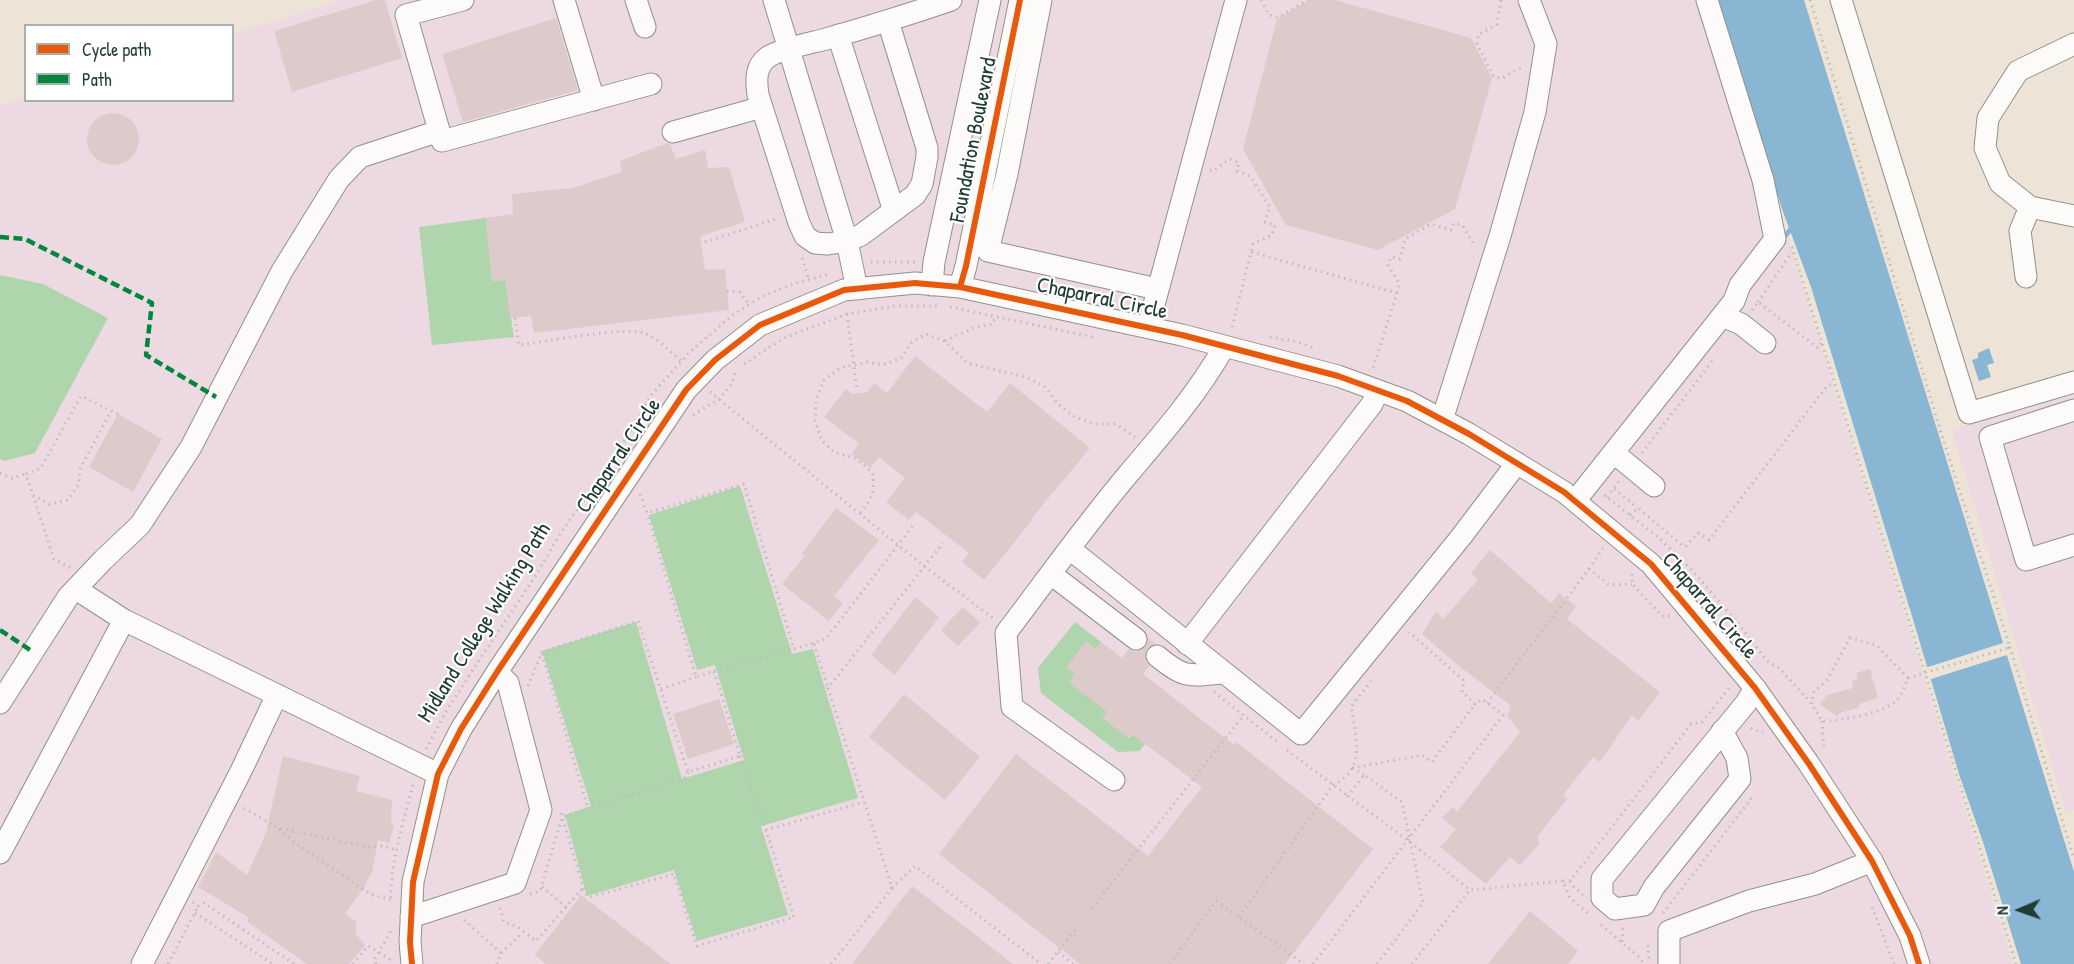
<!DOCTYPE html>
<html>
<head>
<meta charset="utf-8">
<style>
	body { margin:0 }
	#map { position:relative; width:2074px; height:964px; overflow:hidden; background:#ede3d6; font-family:"Patrick Hand",sans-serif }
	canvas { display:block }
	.legend { position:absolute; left:24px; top:24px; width:210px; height:78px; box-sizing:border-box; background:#fff; border:2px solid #a5b1ae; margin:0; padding:8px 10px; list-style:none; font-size:18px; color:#1f3d34 }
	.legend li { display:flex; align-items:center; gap:12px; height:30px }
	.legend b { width:30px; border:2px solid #a5b1ae }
	.north { position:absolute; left:1990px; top:880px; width:60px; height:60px; -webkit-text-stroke:4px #fff; paint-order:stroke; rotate:268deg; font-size:16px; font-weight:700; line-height:24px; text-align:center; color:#1f3d34 }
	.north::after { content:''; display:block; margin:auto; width:21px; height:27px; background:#1f3d34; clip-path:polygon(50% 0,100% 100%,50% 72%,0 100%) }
</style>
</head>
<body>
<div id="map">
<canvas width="2074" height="964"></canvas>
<ul class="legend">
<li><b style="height:8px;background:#e8590c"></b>Cycle path</li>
<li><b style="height:8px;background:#00873e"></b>Path</li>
</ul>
<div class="north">N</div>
</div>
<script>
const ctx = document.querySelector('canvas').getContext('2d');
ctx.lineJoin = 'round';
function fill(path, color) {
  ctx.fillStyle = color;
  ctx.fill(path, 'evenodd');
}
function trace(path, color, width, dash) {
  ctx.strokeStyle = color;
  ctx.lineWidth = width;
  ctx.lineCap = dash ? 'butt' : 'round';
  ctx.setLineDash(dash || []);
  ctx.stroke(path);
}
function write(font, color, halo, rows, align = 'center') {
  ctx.font = font + ' "Patrick Hand",sans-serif';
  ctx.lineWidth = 4.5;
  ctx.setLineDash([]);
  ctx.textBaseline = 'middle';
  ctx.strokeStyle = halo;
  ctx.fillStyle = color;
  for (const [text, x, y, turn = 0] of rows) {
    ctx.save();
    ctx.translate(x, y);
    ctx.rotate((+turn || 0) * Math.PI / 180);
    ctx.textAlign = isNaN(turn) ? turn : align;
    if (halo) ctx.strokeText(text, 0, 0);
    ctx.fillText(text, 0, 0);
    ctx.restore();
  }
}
const built = new Path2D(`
	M343 0H1714L2013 964H0V106L25 98 26 100H232L233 34Z
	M2074 393V810L2066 812 1952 430Z`);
const green = new Path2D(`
	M486 218 492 281 505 280 514 337 432 345 419 227Z
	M0 275 43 284 108 318 35 453 4 461 0 459Z
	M740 486 792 654 813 649 858 798 761 826 788 915 697 941 674 870 587 896 565 815 591 806 542 651 636 622 682 779 744 760 715 665 697 670 649 515Z
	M1075 622 1101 642 1096 649 1086 642 1067 667 1075 674 1107 712 1103 718 1129 738 1133 735 1145 744 1139 751 1118 752 1041 693 1038 668Z`);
const water = new Path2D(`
	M1718 0H1804L2074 872V964H2021L1983 842 1959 774 1915 626 1811 287 1782 209Z
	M1989 348 1994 363 1987 365 1991 377 1979 381 1972 360 1978 358V353Z`);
const pier = new Path2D(`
	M2006 642 2010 654 1928 680 1925 668Z`);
const stream = new Path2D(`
	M1781 241 1794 225`);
const building = new Path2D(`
	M376 0H385L402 58 292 92 274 31Z
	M1309 0H1335L1471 38 1492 78 1455 209 1378 250 1286 225 1243 149 1277 19Z
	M556 18 578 90 463 122 442 54Z
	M87 139a26 26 0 1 1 52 0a26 26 0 1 1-52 0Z
	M667 143 670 144 676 159 705 150 708 168 729 167 745 222 700 236 705 270 725 269 729 310 534 333 531 316 510 318 505 280 492 281 486 218 513 214 512 194 572 188 622 172 620 161Z
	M915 356 987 412 1010 383 1090 448 1031 519 1032 520 984 580 962 562 969 553 916 512 909 520 886 502 905 478 879 457 870 468 852 454 859 444 824 417 846 389 852 394 868 392 874 383 887 393Z
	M118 414 162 439 133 492 89 467Z
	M836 508 879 540 834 596 843 603 829 621 782 584 805 555 802 553Z
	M1490 550 1551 603 1559 593 1576 606 1567 619 1660 692 1638 721 1632 715 1600 762 1593 757 1563 795 1567 799 1537 837 1540 843 1520 865 1510 857 1486 884 1440 847 1456 829 1442 818 1453 807 1457 812 1520 732 1507 716 1511 706 1458 665 1422 634 1436 611 1443 619 1478 580 1471 573Z
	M915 597 939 617 895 675 871 655Z
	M963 607 980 623 958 646 941 630Z
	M1148 638 1156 644 1147 649 1145 660 1149 666 1143 674 1234 745 1236 742 1373 849 1285 964H1080L939 854 1016 754 1148 856 1202 787 1132 734 1128 738 1102 718 1107 712 1069 683 1075 674 1067 667 1086 641 1096 649 1101 642 1122 658 1129 649 1135 652 1141 650 1146 646Z
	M1870 669 1878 698 1859 704 1860 707 1840 713 1838 717 1820 704 1827 695 1853 688 1852 681 1858 679 1856 673Z
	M904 694 980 757 945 800 869 737Z
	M719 699 734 744 688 759 673 714Z
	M283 756 360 776 356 791 392 800 391 821 394 825 389 843 378 840 372 872 363 889 345 914 356 921V934L365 945 349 964H307L248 922V917L198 887 216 852 247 875 266 833Z
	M912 886 1013 964H852Z
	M581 895 671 964H546L535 955Z
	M1530 911 1578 951 1568 964H1488Z`);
const path = new Path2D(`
	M1261 0 1269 15 1278 17 1308 0
	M1501 0 1497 24 1478 35 1477 44 1494 77 1502 78 1521 68 1524 69
	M1810 0 1943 439 2010 647 2008 648
	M1210 170 1213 171 1230 159 1239 163 1237 171 1250 176 1270 207 1265 222 1275 225 1272 235 1253 244 1251 252
	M705 242 779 218
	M1792 247 2016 964
	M802 258 809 279
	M871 262H916
	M727 291 740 292 749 305
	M1397 293 1399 283 1388 265 1391 257 1400 259 1405 239 1431 224 1451 230 1454 223 1462 225 1473 243 1477 245
	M1758 302 1792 252
	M950 307 1093 337
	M1752 310 1758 302 1818 348 1822 342
	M847 314 857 390
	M515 318 519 345C543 342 627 326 644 333 658 338 670 352 681 361
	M1232 327 1251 252 1397 293 1373 368
	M1270 337 1298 342 1313 348
	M945 341 973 328 992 324 996 317
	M744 364 784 338 847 314 895 306H940
	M710 392 924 566 993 618
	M693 415 718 400 732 384 736 369
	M1642 453 1713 360
	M0 473 12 478 26 474
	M1614 489 1638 508
	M640 494 647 513 744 484 794 649 826 639 914 524
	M33 495 49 504 68 500 79 484 80 469 111 411
	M1604 495 1659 538 1692 570 1741 627 1767 661 1779 668 1812 704 1822 721C1840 721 1885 713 1897 700 1902 695 1905 685 1908 678L1876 645 1850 638 1827 680 1813 693 1812 704
	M1607 497 1619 481
	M860 513C872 498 876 492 872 472L855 458 834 452 821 440 815 420 816 400 824 380 840 368 868 362 883 365 901 358 911 343 926 334 945 341 967 363 1026 377 1044 386 1059 405 1075 417 1094 424H1116L1135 437
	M1630 515 1638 508 1683 546H1686L1698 533 1709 540 1827 386 1834 383
	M70 568 54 559 26 474 41 468 81 396 118 414
	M1589 569 1603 548
	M1632 574V584L1662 616H1670
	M814 644 828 688
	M2010 647 2074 859
	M542 654 588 808
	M714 671 794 649
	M528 686 542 652 638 621 688 772 740 756 714 671 696 677 647 513
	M661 689 696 677
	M1214 692 1280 744
	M1487 703 1589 569 1609 585 1632 584
	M1822 721 1824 749
	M1751 728 1763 733
	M426 749 447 710 474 668 536 575 560 534 622 445 652 394 688 354 731 316 761 297 793 284 830 274
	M1287 750 1348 796
	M740 756 766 830 864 802
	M688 772 686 777 562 817 585 893 590 897 674 874 697 946 794 917 766 830
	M1364 775 1353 768 1422 755 1432 762 1475 704
	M244 808 278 828 368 847 382 846 397 850
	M279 829 294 842 370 894 391 900
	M1563 881H1570L1691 724 1702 722 1730 687
	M1570 881 1573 886 1583 895
	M542 887 566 907
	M892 888 915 866 1041 964
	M530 894 540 891 562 817 561 812
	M391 898C391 860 404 820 413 784
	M193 902 198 906 204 903 294 964
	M1872 907 1894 964
	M500 908 504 922 518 927 536 941 581 890 584 893
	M1092 908 1243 716
	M195 913 273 964
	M1663 913 1744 808 1751 799 1749 797
	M1239 917 1333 785C1367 769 1356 736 1351 707L1371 681
	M464 920 501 953 497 964
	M1601 925 1638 956 1644 964
	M1622 942 1623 926
	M1648 945 1649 959
	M1058 952 1073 964
	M501 953 523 932
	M168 964 198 906
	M353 964 368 946 390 959H393
	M376 964 374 960 391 931
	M831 964 892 888 828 688 943 543
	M1048 964 1076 929
	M1170 964 1216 901 1304 964
	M1313 964 1503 715 1482 699 1475 704 1462 692 1464 681 1409 632
	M1377 964 1423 903 1402 802 1364 775 1348 796 1409 841 1470 890 1563 881 1570 898 1589 914
	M1412 964 1470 890`);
const minor = new Path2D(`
	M463 0 406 15 442 141 651 84
	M564 0 594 100
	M636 0 645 27
	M774 0 847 241 857 289
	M1041 0 1007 174 988 251 1157 289
	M1841 0 1969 413 2074 382
	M888 21 927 148V157L922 184 915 195 861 235 847 241 828 244 815 243 805 236 799 223 758 95C756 81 755 66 768 57 780 49 811 43 826 39 868 27 910 14 951 0
	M838 35 894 211
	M2074 44 2018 71 1988 118 1985 148 2000 183 2030 207 2074 216
	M673 132 762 107
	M2026 277 2020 231 2030 207
	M932 285 934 262 990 0
	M960 287 966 266 1020 0
	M1722 316 1741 324 1765 343
	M1148 327 1236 0
	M2074 410 1990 437 2026 560 2074 545
	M1442 420 1500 236 1535 112 1546 44 1529 0
	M1614 453 1654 486
	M1575 501 1734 301 1740 285 1775 239 1763 180 1707 0
	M1070 549 1301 734 1461 537 1517 463
	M1051 574 1136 639
	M76 589 124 620
	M1187 644 1372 404 1378 391
	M1157 656C1185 679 1188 676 1223 673
	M0 703 68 597 103 560 140 525 191 447 282 271 339 179 360 157 439 131
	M1722 731 1737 758 1740 779 1654 887 1644 905 1615 909 1602 898V879L1746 703 1755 688
	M1114 780 1012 707 1006 633C1047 579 1086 524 1130 472 1164 432 1198 393 1224 347
	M0 853 124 620 438 774
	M411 917 515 883 541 810 508 683 497 672
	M142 964 241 771 277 695
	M412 964 410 942 413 882 438 774 461 729 497 672 686 390 715 360 760 325 844 290 915 283 960 287 1182 335 1338 376 1407 401 1469 434 1564 492 1651 564 1755 688 1809 764 1872 861 1910 936 1919 964
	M1669 964V931L1749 901 1815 884 1872 861`);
const pathBridge = new Path2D(`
	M1908 678 2008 648`);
const quiet = new Path2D(`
	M0 237 25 239 152 303 146 355 216 397
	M0 630 33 652`);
const cycleway = new Path2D(`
	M960 287 966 266 1020 0
	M412 964 410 942 413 882 438 774 461 729 497 672 686 390 715 360 760 325 844 290 915 283 960 287 1182 335 1338 376 1407 401 1469 434 1564 492 1651 564 1755 688 1809 764 1872 861 1910 936 1919 964`);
const streetNames = [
	["Foundation Boulevard",974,140,-79],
	["Chaparral Circle",1102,299,12],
	["Chaparral Circle",619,456,-56],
	["Chaparral Circle",1709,606,49],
	["Midland College Walking Path",485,623,-58]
];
fill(built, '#ecd9e2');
fill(green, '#aed5ac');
fill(water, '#88b6d3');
fill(pier, '#ede3d6');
trace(stream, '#88b6d3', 5);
fill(building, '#dccbca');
trace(minor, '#91928a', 23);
trace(path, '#bdbebc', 3, [1.5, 4.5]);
trace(minor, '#fcfbf9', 21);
trace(pathBridge, '#bdbebc', 3, [1.5, 4.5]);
trace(quiet, '#00873e', 4.5, [9, 4.5]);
trace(cycleway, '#e8590c', 6);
write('22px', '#1f3d34', '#fff', streetNames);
</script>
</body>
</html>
